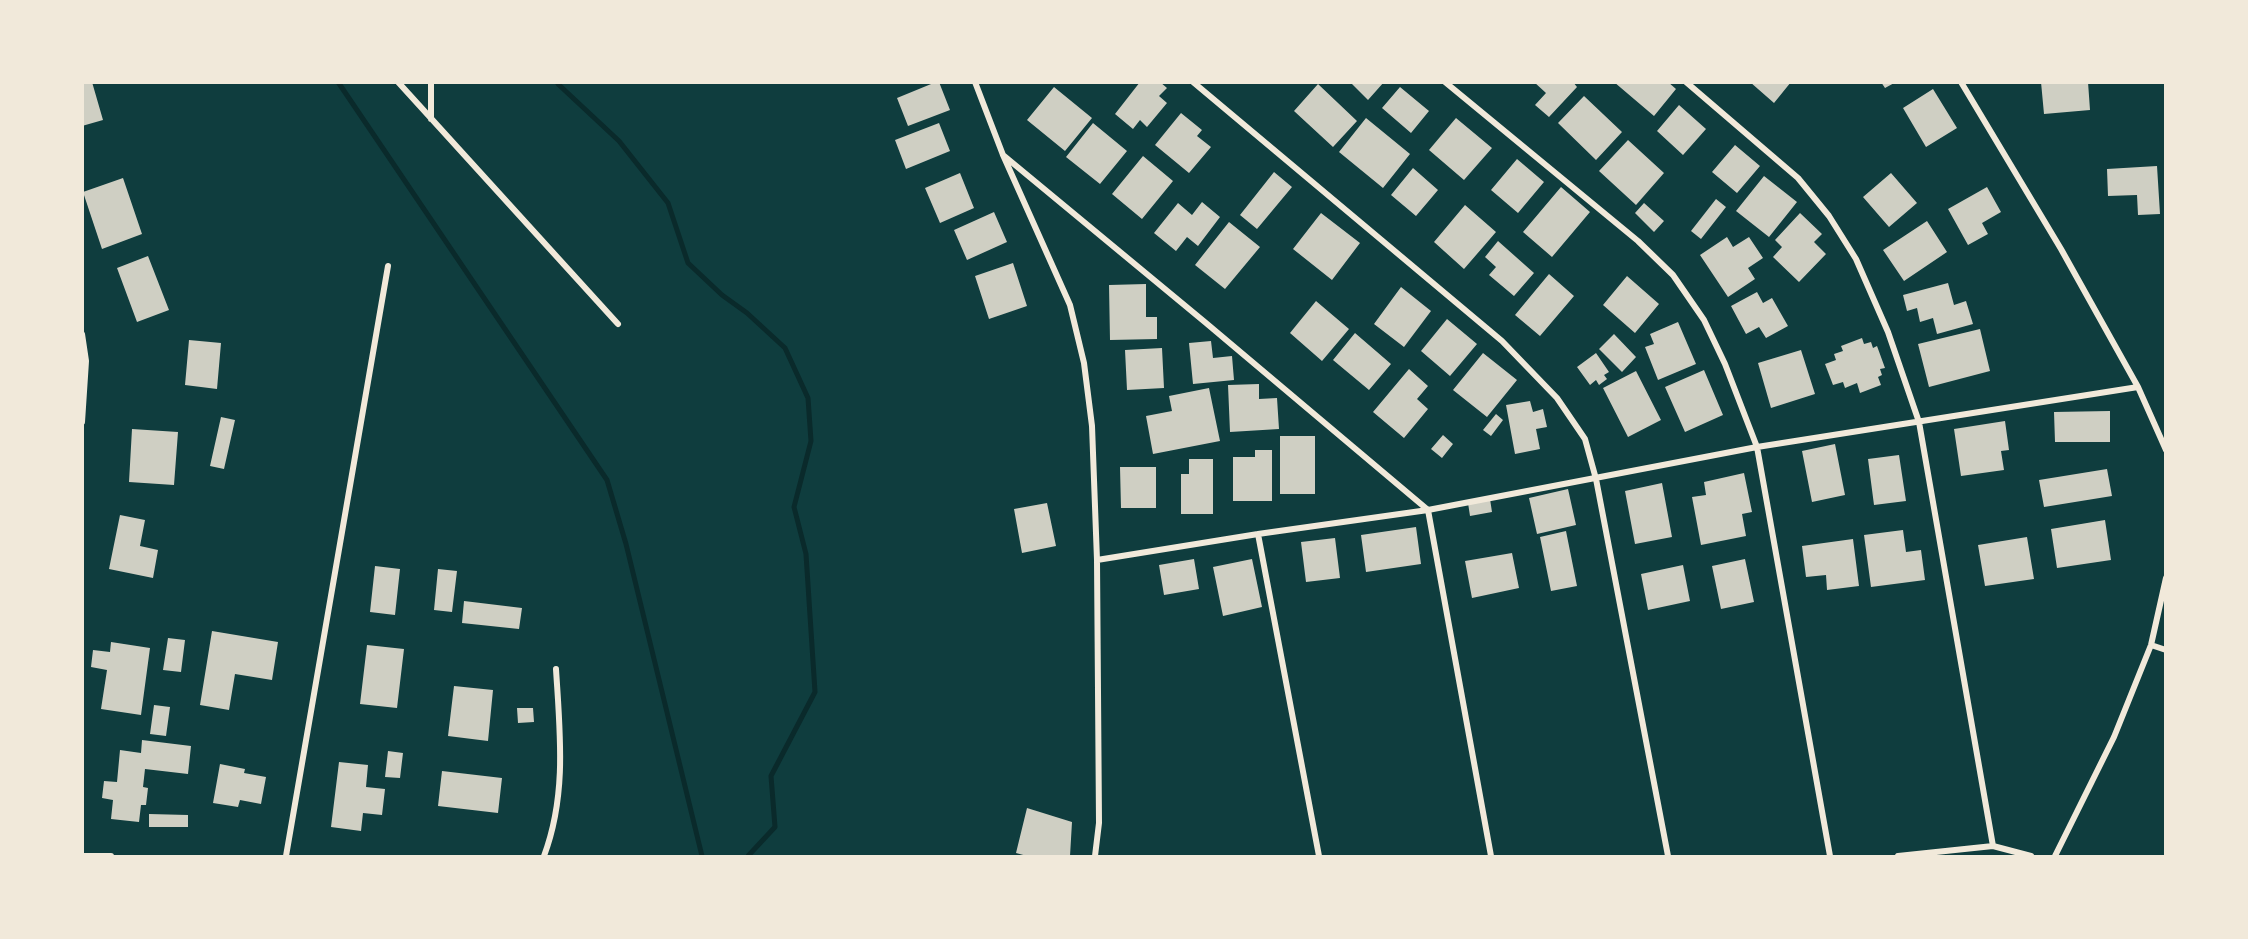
<!DOCTYPE html>
<html>
<head>
<meta charset="utf-8">
<style>
	body { margin:0 }
	#map { position:relative; width:2248px; height:939px; overflow:hidden; background:#0f3d3e; font-family:Arial,sans-serif }
	canvas { display:block }
	.frame { position:absolute; inset:0; border:84px solid #f1e9da; pointer-events:none }
</style>
</head>
<body>
<div id="map">
<canvas width="2248" height="939"></canvas>
<div class="frame"></div>
</div>
<script>
const ctx = document.querySelector('canvas').getContext('2d');
ctx.lineJoin = 'round';
function trace(path, color, width, dash) {
  ctx.strokeStyle = color;
  ctx.lineWidth = width;
  ctx.lineCap = dash ? 'butt' : 'round';
  ctx.setLineDash(dash || []);
  ctx.stroke(path);
}
function fill(path, color) {
  ctx.fillStyle = color;
  ctx.fill(path, 'evenodd');
}
const stream = new Path2D(`
	M338 82 607 480 626 544 702 856
	M559 82 558 84 619 141 668 203 688 263 722 295 747 313 785 348 808 398 811 441 794 507 806 554 815 692 771 776 775 827 748 856`);
const building = new Path2D(`
	M82 82H92L103 120 82 126Z
	M936 82H939L950 110 908 126 897 98Z
	M1140 82H1160L1167 88 1159 96 1167 103 1147 127 1140 120 1133 129 1115 114Z
	M1350 82H1384L1368 100Z
	M1534 82H1573L1577 87 1549 117 1535 105 1546 93Z
	M1614 82H1668L1676 89 1654 116Z
	M1750 82H1791L1774 103Z
	M1881 82H1896L1885 88Z
	M2041 82H2088L2090 110 2044 114Z
	M1318 84 1357 121 1333 147 1294 111Z
	M1054 87 1092 118 1065 151 1027 120Z
	M1400 87 1429 111 1411 133 1382 108Z
	M1933 89 1957 128 1926 147 1903 108Z
	M1584 96 1622 132 1596 160 1558 123Z
	M1679 105 1706 129 1683 155 1657 131Z
	M1181 113 1202 130 1197 136 1211 147 1189 173 1155 145Z
	M1366 118 1410 154 1383 188 1339 152Z
	M1456 118 1492 148 1464 180 1429 150Z
	M939 123 950 151 906 169 895 140Z
	M1093 123 1127 151 1100 184 1066 157Z
	M1628 140 1664 173 1636 205 1599 171Z
	M1735 145 1760 166 1737 193 1712 172Z
	M1143 156 1173 181 1142 219 1112 194Z
	M1517 159 1544 182 1518 213 1491 190Z
	M2157 166 2160 214 2138 215 2137 195 2108 196 2107 169Z
	M1413 168 1438 190 1416 216 1391 195Z
	M1274 172 1292 187 1257 229 1240 215Z
	M960 173 974 208 940 223 925 188Z
	M1891 173 1917 203 1889 227 1863 197Z
	M1764 176 1797 202 1769 237 1736 211Z
	M123 178 142 234 102 249 83 192Z
	M1561 187 1590 212 1552 257 1523 232Z
	M1987 187 2001 212 1982 223 1988 234 1968 245 1948 209Z
	M1716 199 1726 207 1701 239 1691 231Z
	M1202 202 1220 217 1198 246 1187 237 1176 251 1154 233 1178 203 1192 215Z
	M1644 203 1664 221 1654 232 1635 213Z
	M1465 205 1496 232 1464 269 1434 242Z
	M994 212 1007 242 967 260 954 230Z
	M1321 213 1360 243 1332 280 1293 249Z
	M1800 213 1822 234 1814 242 1826 254 1799 282 1773 257 1782 247 1775 240Z
	M1927 221 1947 252 1904 281 1883 250Z
	M1229 222 1260 247 1225 289 1195 265Z
	M1727 237 1733 247 1749 237 1763 258 1748 268 1755 279 1728 297 1700 255Z
	M1498 241 1534 273 1514 296 1489 275 1496 267 1485 257Z
	M148 256 169 310 137 322 117 268Z
	M1013 263 1027 306 989 319 975 276Z
	M1549 274 1574 296 1540 336 1515 315Z
	M1627 276 1659 304 1635 333 1603 305Z
	M1948 283 1954 305 1966 301 1973 324 1937 334 1933 318 1920 322 1917 308 1907 311 1903 295Z
	M1146 284V317H1157V339L1110 340 1109 285Z
	M1401 287 1431 311 1404 347 1374 324Z
	M1757 292 1763 303 1772 298 1788 326 1766 338 1759 327 1746 334 1731 306Z
	M1316 301 1349 329 1322 361 1290 333Z
	M1447 319 1477 344 1450 376 1421 351Z
	M1678 322 1696 364 1658 380 1645 347 1654 344 1650 334Z
	M1980 329 1990 371 1929 387 1918 344Z
	M1355 333 1391 364 1369 390 1333 360Z
	M1614 334 1636 357 1622 372 1599 349Z
	M1862 338 1864 344 1871 342 1873 348 1877 346 1885 368 1880 369 1882 375 1878 377 1881 385 1860 393 1857 383 1845 388 1843 382 1833 385 1825 364 1836 360 1834 354 1843 351 1841 346Z
	M189 340 221 343 217 389 185 385Z
	M1211 341 1213 358 1232 356 1234 380 1193 384 1189 343Z
	M1162 348 1164 388 1127 390 1125 350Z
	M1801 350 1815 394 1771 408 1758 363Z
	M1483 353 1517 380 1487 417 1453 390Z
	M1596 353 1609 372 1604 375 1607 379 1599 385 1596 380 1590 385 1577 367Z
	M1409 369 1428 386 1417 399 1428 409 1404 438 1373 412Z
	M1704 370 1723 415 1685 432 1665 387Z
	M1636 371 1661 420 1628 437 1603 388Z
	M1259 384V399L1277 398 1279 429 1230 432 1228 385Z
	M1209 388 1220 441 1153 454 1146 416 1172 411 1169 396Z
	M1530 401 1533 412 1543 409 1547 427 1536 429 1540 449 1515 454 1506 405Z
	M2110 411V442H2055L2054 412Z
	M1496 414 1503 420 1491 436 1483 430Z
	M221 417 235 420 224 469 210 466Z
	M2005 421 2009 450 2001 451 2004 470 1961 476 1954 429Z
	M132 429 178 432 174 485 129 482Z
	M1443 435 1453 444 1442 458 1431 449Z
	M1280 436H1315V494H1280Z
	M1835 444 1845 495 1812 502 1802 451Z
	M1255 450H1272V501H1233V457H1255Z
	M1899 455 1906 501 1874 505 1868 459Z
	M1189 459H1213V514H1181V474H1189Z
	M1120 467H1156V508H1121Z
	M2107 469 2112 496 2044 507 2039 480Z
	M1744 473 1752 512 1742 514 1746 536 1701 545 1692 497 1706 495 1704 482Z
	M1662 483 1672 537 1635 544 1625 491Z
	M1568 489 1576 525 1537 534 1529 498Z
	M1490 499 1492 512 1470 516 1468 503Z
	M1047 503 1056 546 1022 553 1014 509Z
	M120 515 145 520 140 546 158 550 153 578 109 569Z
	M2105 520 2111 560 2057 568 2051 529Z
	M1416 527 1421 564 1366 572 1361 535Z
	M1903 530 1906 552 1921 550 1925 580 1871 587 1864 535Z
	M1566 531 1577 586 1551 591 1540 537Z
	M2027 537 2034 579 1985 586 1978 545Z
	M1335 538 1340 578 1306 582 1301 542Z
	M1853 539 1859 586 1827 590 1826 575 1806 577 1802 546Z
	M1512 553 1519 588 1472 598 1465 561Z
	M1194 559 1199 589 1164 595 1159 565Z
	M1252 559 1262 607 1223 616 1213 567Z
	M1745 559 1754 602 1721 609 1712 566Z
	M1683 565 1690 601 1648 610 1641 574Z
	M375 566 400 569 395 615 370 612Z
	M438 569 457 571 452 612 434 610Z
	M464 601 522 608 519 629 462 623Z
	M212 631 278 642 272 680 235 674 229 710 200 705Z
	M168 638 185 640 181 672 163 670Z
	M111 642 150 648 141 715 101 709 107 670 91 667 93 650 110 652Z
	M367 645 404 649 397 708 360 704Z
	M454 686 493 690 488 741 448 736Z
	M154 705 170 707 166 736 150 734Z
	M517 708H533L534 722 518 723Z
	M142 740 191 746 188 774 145 769 143 787 148 788 146 805H141L139 822 111 819 113 800 102 798 104 781 117 782 120 750 141 753Z
	M388 751 403 753 400 778 385 777Z
	M339 762 368 765 366 787 385 789 382 815 363 813 361 831 331 827Z
	M220 764 245 769 244 773 266 777 261 804 240 800 238 807 213 803Z
	M442 771 502 778 498 813 438 806Z
	M1027 808 1072 822 1070 856H1027L1016 853Z
	M149 814 188 815V827H149Z`);
const minor = new Path2D(`
	M398 82 618 324
	M975 82 1003 155 1070 305 1084 363 1092 426 1097 560 1099 823 1095 856
	M1193 82 1502 341 1557 398 1585 439 1596 479 1668 856
	M1445 82 1638 241 1673 275 1704 320 1725 364 1757 447 1830 856
	M1686 82 1798 178 1829 216 1856 259 1888 332 1919 422 1993 846
	M1961 82 2061 249 2138 387 2166 450
	M431 119V82
	M1003 155 1206 323 1428 510 1491 856
	M82 334 86 361 82 422
	M1258 534 1319 856
	M1097 560 1258 534 1428 510 1757 447 2138 387
	M2151 645 2166 650
	M82 856H111
	M286 856 388 266
	M544 856C567 795 560 733 556 669
	M1898 856 1993 846 2031 856
	M2055 856 2114 737 2151 645 2166 578`);
trace(stream, '#0a2a2b', 5);
fill(building, '#cfcfc3');
trace(minor, '#f1e9da', 6);
</script>
</body>
</html>
